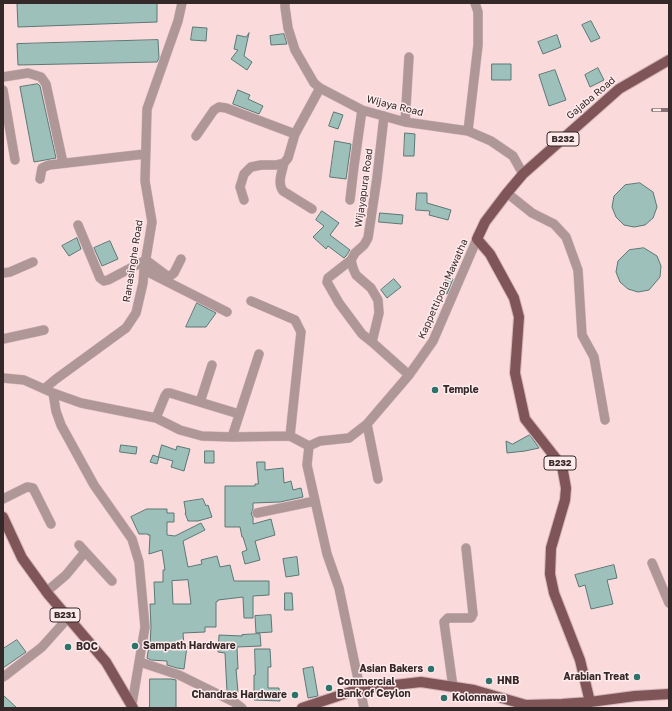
<!DOCTYPE html>
<html>
<head>
<meta charset="utf-8">
<style>
	body { margin:0 }
	#map { position:relative; width:672px; height:711px; overflow:hidden; background:#fbdadc; font-family:"Golos Text",sans-serif }
	canvas { display:block }
	.frame { position:absolute; inset:0; border:4px solid #342828; pointer-events:none }
</style>
</head>
<body>
<div id="map">
<canvas width="672" height="711"></canvas>
<div class="frame"></div>
</div>
<script>
const ctx = document.querySelector('canvas').getContext('2d');
ctx.lineJoin = 'round';
function fill(path, color) {
  ctx.fillStyle = color;
  ctx.fill(path, 'evenodd');
}
function trace(path, color, width, dash) {
  ctx.strokeStyle = color;
  ctx.lineWidth = width;
  ctx.lineCap = dash ? 'butt' : 'round';
  ctx.setLineDash(dash || []);
  ctx.stroke(path);
}
function write(font, color, halo, rows, align = 'center') {
  ctx.font = font + ' "Golos Text",sans-serif';
  ctx.lineWidth = 3;
  ctx.setLineDash([]);
  ctx.textBaseline = 'middle';
  ctx.strokeStyle = halo;
  ctx.fillStyle = color;
  for (const [text, x, y, turn = 0] of rows) {
    ctx.save();
    ctx.translate(x, y);
    ctx.rotate((+turn || 0) * Math.PI / 180);
    ctx.textAlign = isNaN(turn) ? turn : align;
    if (halo) ctx.strokeText(text, 0, 0);
    ctx.fillText(text, 0, 0);
    ctx.restore();
  }
}
const building = new Path2D(`
	M66 3H157V22L18 27 17 4Z
	M591 21 600 38 591 42 582 25Z
	M193 27 207 28 206 41 191 40Z
	M249 33 244 56 252 62 247 70 231 59 238 50 234 49 237 35 246 37Z
	M284 34 287 44 271 45 270 36Z
	M557 35 561 47 543 54 538 42Z
	M158 40 159 58 157 62 18 65 17 44Z
	M492 64H511V80H492Z
	M598 68 604 80 590 87 585 75Z
	M555 70 566 100 549 106 539 75Z
	M38 84 40 86 56 158 34 162 20 87Z
	M238 90 250 95 248 99 263 106 259 114 233 104Z
	M334 112 343 115 338 129 329 126Z
	M405 133 415 134 414 156H404Z
	M335 141 351 144 346 179 330 177Z
	M640 183 653 192 657 207 653 218 645 225 634 227 624 225 616 217 612 207 614 196 625 185Z
	M417 193H427V203L451 210 448 220 429 215 430 211 416 210Z
	M322 211 339 223 330 235 350 250 346 256 344 258 328 246 326 249 313 237 324 226 316 220Z
	M380 213 403 215 402 224 379 222Z
	M77 238 81 249 69 256 62 246Z
	M110 241 118 259 102 266 94 248Z
	M644 248 657 256 661 266 660 277 649 290 638 292 628 289 620 282 616 272 618 261 629 250Z
	M448 276 453 279 447 294 441 291Z
	M394 279 401 287 387 298 381 290Z
	M197 303 216 313 206 327H186Z
	M530 435 539 448 525 451 507 453 506 441 512 444Z
	M121 445 137 447 136 454 120 452Z
	M162 445 176 450 177 446 190 449 184 471 171 467 173 461 159 457 157 464 150 462 153 455 158 457Z
	M205 451H214V463H205Z
	M257 462H265V470L283 468 284 483 291 481 293 490 301 488 303 497 280 502 253 503V509L251 514 253 517V524L271 519 275 535 255 541 260 560 245 564 242 552 247 550 243 537H242L240 527H225V486H255V484H258Z
	M203 499 206 506 208 505 212 517 198 521H188L185 513H186L184 502Z
	M147 509H167V513H174V522H167V535L175 536 201 523 205 530 183 541 188 567 202 564 201 560 217 556 220 567 230 565 234 581H269V595L253 596V618H244L243 597 218 600V601L216 602V627H205V632L183 633 184 646H187L184 669 177 668 167 665V661L151 660 147 658 149 646H150L151 627 150 604H155L154 582H163V570H165L162 550 149 554 150 535H148V534H139L131 517ZM188 580 191 604H173L172 581Z
	M297 557 299 575 286 577 283 559Z
	M614 565 617 578 607 580 613 604 591 609 585 585 579 587 575 575Z
	M285 593H292L293 610H285Z
	M271 615 272 632 256 633 255 616Z
	M260 634 261 646 237 647 238 669H236L238 692 228 693 227 692 225 653 218 652 219 635 242 636V635Z
	M17 640 26 652 3 668V649Z
	M255 649H270L271 667H268V688H279L280 701 254 700V675H255Z
	M313 667 318 696 308 698 303 669Z
	M150 679H171L176 680V708H150Z
	M3 695 17 708H3Z`);
const minor = new Path2D(`
	M285 3V7L288 28 295 50 314 83 320 88 362 110 405 122 468 131 491 141 513 156 523 174
	M3 77 28 73 41 77 46 84 63 163
	M3 90 15 160
	M384 116 377 178 368 238 364 245 355 253 351 260 353 268 356 275 371 288 378 300 379 313 372 342 409 375
	M405 122 409 57
	M468 131 478 45V12L475 3
	M196 136 214 110 219 107 226 108 295 134
	M284 163C282 172 277 183 283 191L312 209
	M40 179 42 168 49 165 145 154
	M507 193 532 213 554 224 566 237 578 270 582 335 594 357 605 420
	M244 200 240 187 244 174 251 167 261 165H276L284 163 288 158 295 134 320 88
	M350 200 354 166 362 110
	M78 225 100 278 104 281 108 280 146 260 166 275 170 276 174 273 181 259
	M351 260 328 278 327 282 339 303 362 334 372 342
	M144 270 227 312
	M3 273 10 272 33 262
	M251 301 295 320 301 332 290 436
	M3 339 44 330
	M3 378 24 380 53 393 81 403 156 418 180 430 202 436 232 437 290 436 309 446 320 441 349 438 367 424 409 375 433 341 477 239
	M44 389 56 379 126 328 136 313 143 283 144 270 152 222 145 181 147 109 178 21 182 3
	M53 393 56 411 61 425 94 485 132 539 139 562 145 627 132 704
	M200 402 212 365
	M156 418 165 396 167 393H170L239 414
	M367 424 378 479
	M232 437 259 354
	M309 446 307 465 327 554 339 588 364 708
	M3 499 27 487 33 488 51 524
	M257 513 315 501
	M79 545 112 581
	M652 563 669 603
	M46 592 66 575 85 552
	M140 662 179 675 234 702 242 708
	M3 677 6 675 42 647 68 618
	M453 687 444 622 448 618H471L473 614 466 548`);
const major = new Path2D(`
	M3 517 22 558 48 594 106 662 133 708
	M590 702 580 660 554 593 550 574 551 548 565 500 566 488 562 466 525 419 515 373 519 317 514 298 490 254 477 239 485 222 507 193 523 174 619 89 669 60
	M302 708 359 689 421 682 474 690 526 705 562 704 590 702 635 696 669 694`);
const rail = new Path2D(`
	M653 110H669`);
const markers = [
	[435,390,4,"#2b736b"],
	[135,646,4,"#2b736b"],
	[68,647,4,"#2b736b"],
	[431,669,4,"#2b736b"],
	[637,677,4,"#2b736b"],
	[489,681,4,"#2b736b"],
	[329,688,4,"#2b736b"],
	[295,695,4,"#2b736b"],
	[444,698,4,"#2b736b"]
];
const shields = [
	[563,139,32],
	[560,463,32],
	[65,615,30]
];
const shieldNames = [
	["B232",563,139],
	["B232",560,463],
	["B231",65,615]
];
const streetNames = [
	["Gajaba Road",591,98,-40],
	["Wijaya Road",395,106,14],
	["Wijayapura Road",364,188,-82],
	["Ranasinghe Road",133,261,-81],
	["Kappettipola Mawatha",443,289,-66]
];
const poiNames = [
	["Temple",443,390],
	["Sampath Hardware",143,646],
	["BOC",76,647],
	["Asian Bakers",423,669,"right"],
	["Arabian Treat",629,677,"right"],
	["HNB",497,681],
	["Commercial",337,682],
	["Bank of Ceylon",337,694],
	["Chandras Hardware",287,695,"right"],
	["Kolonnawa",452,698]
];
fill(building, '#9ec0bb');
trace(building, '#597874', 1);
trace(minor, '#d3b6b8', 10);
trace(major, '#d3b6b8', 12);
trace(minor, '#af9697', 9);
trace(major, '#805558', 10);
trace(rail, '#887374', 4);
trace(rail, '#ffebec', 2.5, [8]);
for (const [x, y, r, color] of markers) {
  const dot = new Path2D();
  dot.arc(x, y, r, 0, 2 * Math.PI);
  ctx.fillStyle = color;
  ctx.fill(dot);
  trace(dot, '#ffebec', 1.5);
}
for (const [x, y, w] of shields) {
  const box = new Path2D();
  box.roundRect(x - w / 2, y - 7, w, 14, 3);
  ctx.fillStyle = '#ffebec';
  ctx.fill(box);
  trace(box, '#342828', 1);
}
write('bold 9px', '#342828', null, shieldNames);
write('10px', '#342828', '#ffebec', streetNames);
write('bold 10px', '#342828', '#ffebec', poiNames, 'left');
</script>
</body>
</html>
